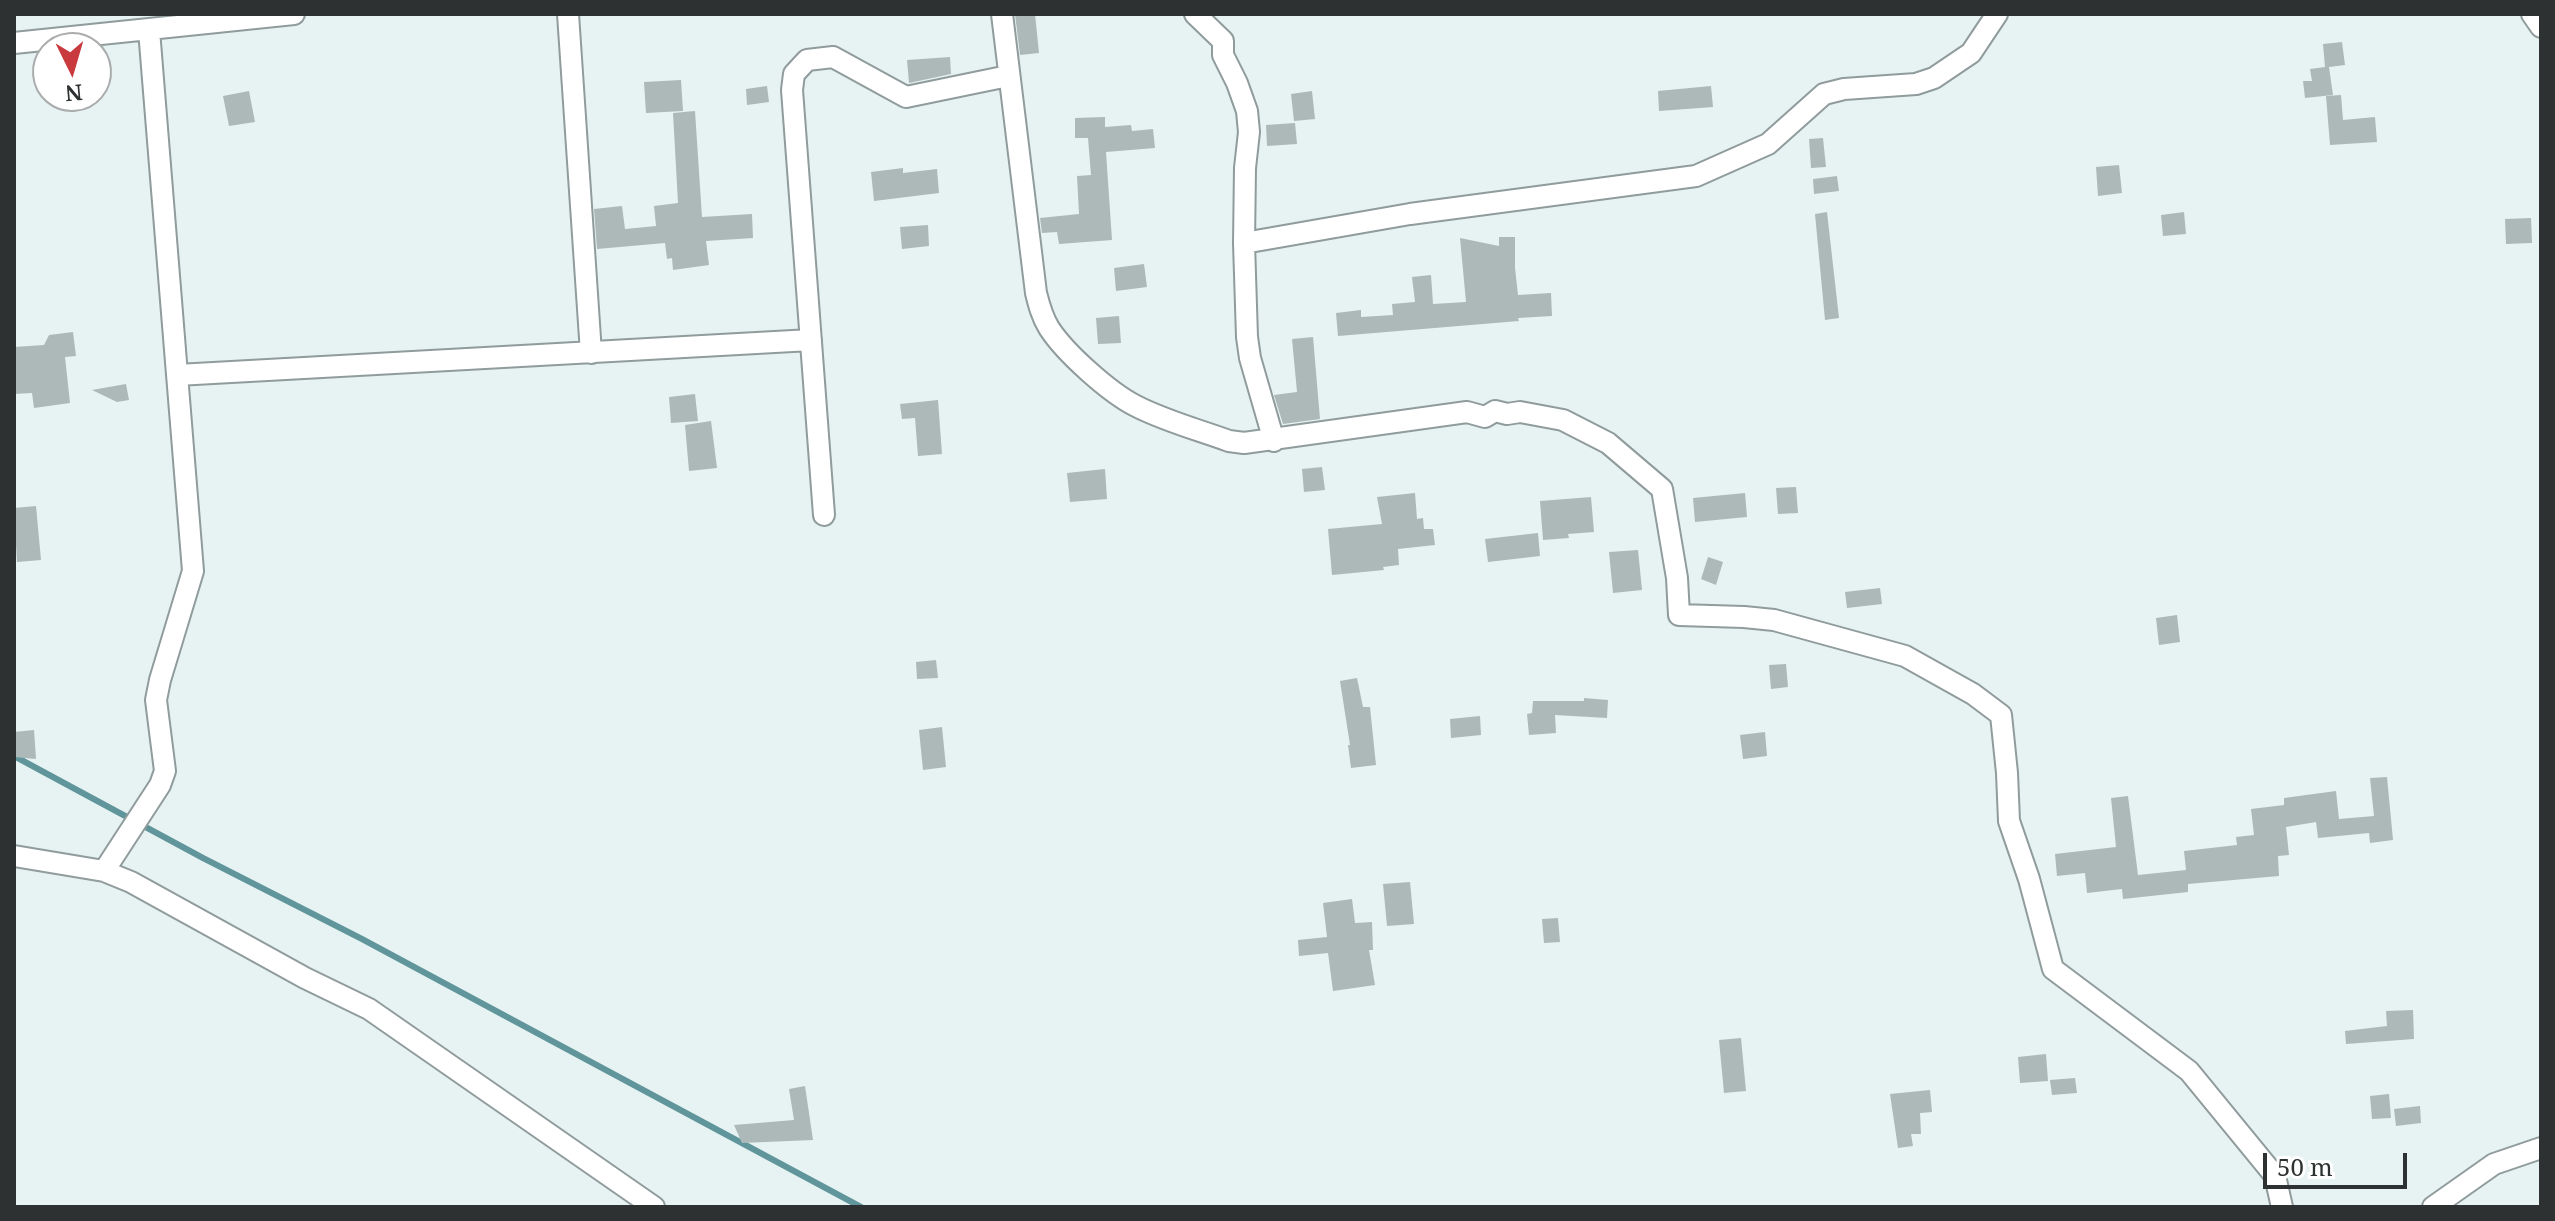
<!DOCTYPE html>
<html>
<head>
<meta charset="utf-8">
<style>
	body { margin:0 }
	#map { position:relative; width:2555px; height:1221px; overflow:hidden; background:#e7f2f3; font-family:"Noto Serif",serif }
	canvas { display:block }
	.frame { position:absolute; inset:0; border:16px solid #2d3131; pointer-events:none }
	.north { position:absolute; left:32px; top:32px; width:80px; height:80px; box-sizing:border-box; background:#fff; border:2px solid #abadad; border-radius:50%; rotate:175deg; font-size:22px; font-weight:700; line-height:32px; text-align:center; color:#2d3131 }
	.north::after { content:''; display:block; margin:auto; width:28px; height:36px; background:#c93a3f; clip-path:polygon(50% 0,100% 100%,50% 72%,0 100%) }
	.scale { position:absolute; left:2263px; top:1153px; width:144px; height:36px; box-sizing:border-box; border:4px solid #2d3131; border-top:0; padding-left:10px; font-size:24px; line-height:28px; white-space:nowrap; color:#2d3131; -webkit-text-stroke:6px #fff; paint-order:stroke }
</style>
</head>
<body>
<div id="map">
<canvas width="2555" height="1221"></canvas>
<div class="frame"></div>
<div class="north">N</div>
<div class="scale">50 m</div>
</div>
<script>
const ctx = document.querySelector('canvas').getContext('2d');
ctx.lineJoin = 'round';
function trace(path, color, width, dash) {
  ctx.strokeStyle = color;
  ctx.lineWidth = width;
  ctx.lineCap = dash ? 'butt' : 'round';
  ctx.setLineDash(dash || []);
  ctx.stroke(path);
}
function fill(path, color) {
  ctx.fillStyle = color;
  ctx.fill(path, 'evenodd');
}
const stream = new Path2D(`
	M14 756 203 858 362 939 861 1207`);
const building = new Path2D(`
	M1015 14H1035L1039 53 1020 55Z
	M2342 42 2345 65 2329 67 2333 95 2305 98 2303 81H2312L2310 69 2325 67 2323 44Z
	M950 57 951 74 909 83 907 60Z
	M681 80 683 111 646 113 644 82Z
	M767 86 769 102 747 105 746 89Z
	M1711 86 1713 107 1659 111 1658 91Z
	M249 91 255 122 229 126 223 96Z
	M1312 91 1315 119 1294 121 1291 94Z
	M2341 95 2343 120 2375 117 2377 142 2330 145 2326 96Z
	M695 111 702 217 752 214 753 238 706 241 709 265 673 270 672 258 667 259 665 243 597 249 594 209 622 206 625 229 656 226 654 206 678 203 673 113Z
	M1105 117V127L1131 125 1132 131 1153 129 1155 148 1106 152 1112 240 1059 244 1057 232 1042 233 1040 218 1079 214 1077 176 1091 175 1088 138H1075V118Z
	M1295 123 1297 144 1267 146 1266 125Z
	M1823 138 1826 167 1811 168 1809 139Z
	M2119 165 2122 193 2098 196 2096 167Z
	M903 168V173L937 169 939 193 874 201 871 172Z
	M1837 176 1839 191 1814 194 1813 179Z
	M1827 212 1839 318 1825 320 1815 214Z
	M2184 212 2186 234 2163 236 2161 215Z
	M2531 218 2532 243 2506 244 2505 219Z
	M928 225 929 246 902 249 900 227Z
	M1499 237H1515V268L1518 295 1551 293 1552 316 1518 318 1519 321 1338 336 1336 313 1361 310V317L1393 315 1392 304 1415 302 1412 277 1431 275 1433 304 1466 302 1460 238 1499 246Z
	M1144 264 1147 287 1116 291 1114 268Z
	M1119 316 1121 343 1098 344 1096 318Z
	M73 332 76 356 65 357 70 403 34 408 32 393 14 394V347L44 345 49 335Z
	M1313 337 1320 419 1283 424 1274 395 1297 392 1292 339Z
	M126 384 129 400 117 402 92 390Z
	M695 394 698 421 671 423 669 397Z
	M938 400 942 454 918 456 915 418 902 419 900 404Z
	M711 421 717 468 689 471 685 425Z
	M1322 467 1325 490 1304 492 1302 469Z
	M1105 469 1107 499 1070 502 1067 473Z
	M1796 487 1798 513 1778 514 1776 488Z
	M1415 493 1417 519 1423 518 1424 529H1433L1435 545 1398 549 1399 565 1383 567 1384 570 1332 575 1328 529 1382 524 1377 497Z
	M1745 493 1747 517 1695 522 1693 498Z
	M1591 497 1594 532 1568 534 1569 538 1543 540 1540 501Z
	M36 506 41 560 17 562 14 508Z
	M1538 533 1540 556 1488 562 1485 539Z
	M1638 550 1642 590 1613 593 1609 552Z
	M1708 557 1723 562 1716 585 1701 579Z
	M1880 588 1882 604 1847 608 1845 592Z
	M2177 615 2180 642 2159 645 2156 618Z
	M936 660 938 678 917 679 916 662Z
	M1786 664 1788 687 1771 689 1769 665Z
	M1357 678 1363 707H1370L1376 765 1351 768 1348 745H1350L1340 681Z
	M1584 698 1608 700 1607 718 1555 715 1556 733 1529 735 1527 714 1532 713 1533 701H1584Z
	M1480 716 1481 735 1451 738 1450 719Z
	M942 727 946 767 923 770 919 730Z
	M34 730 36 759 14 757V732Z
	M1765 732 1767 756 1743 759 1740 735Z
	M2387 777 2393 840 2370 843 2369 833 2318 838 2316 822 2286 827 2289 855 2278 856 2279 876 2188 884V892L2123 899 2122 889 2087 893 2085 873 2057 876 2055 854 2116 847 2111 798 2128 796 2138 875 2186 870 2184 851 2237 845 2236 837 2254 835 2251 809 2284 805V798L2336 791 2339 819 2374 816 2370 778Z
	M1410 882 1414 924 1387 926 1383 884Z
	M1352 899 1355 923 1372 922 1373 950H1369L1375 985 1333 991 1328 953 1299 956 1298 940 1327 937 1323 903Z
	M1558 918 1560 942 1544 943 1542 919Z
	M2413 1010 2414 1039 2346 1044 2345 1031 2387 1026 2386 1011Z
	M1741 1038 1746 1091 1724 1093 1719 1040Z
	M2046 1054 2048 1081 2020 1083 2018 1057Z
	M2075 1078 2077 1093 2052 1095 2050 1080Z
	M805 1086 813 1140 742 1143 734 1125 794 1120 789 1089Z
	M1930 1090 1932 1112 1920 1113 1921 1134H1911L1913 1146 1898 1148 1890 1094Z
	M2389 1094 2391 1118 2372 1119 2370 1096Z
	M2420 1106 2421 1123 2396 1126 2394 1109Z`);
const street = new Path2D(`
	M568 14 591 353
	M1002 14 1036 293C1039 305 1042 317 1049 328 1065 353 1110 393 1136 406 1165 421 1199 430 1229 441L1244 443 1467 412 1485 417 1495 411 1507 414 1520 412 1563 420 1608 443 1662 489 1677 578 1679 615 1744 617 1774 620 1905 656 1973 694 2001 715 2007 773 2009 821 2029 879 2053 969 2189 1071 2275 1176 2282 1207
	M1195 14 1223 41V55L1237 83 1247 111 1249 132 1245 168 1244 243 1247 337 1250 358 1274 441
	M2532 14 2541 27
	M14 43 294 14
	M1244 243 1410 214 1696 176 1768 144 1824 94 1844 89 1916 84 1934 78 1971 53 1997 14
	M177 375 811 340
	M824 515 792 90 794 74 807 60 833 57 906 97 1008 76
	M14 856 104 871 131 882 305 978 369 1009 654 1207
	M104 871 160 785 165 771 156 700 160 680 193 571 149 30
	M2433 1207 2494 1164 2541 1148`);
trace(stream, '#60969b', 6);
fill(building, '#adb8b9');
trace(street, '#909b9c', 24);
trace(street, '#fff', 20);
</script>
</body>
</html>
